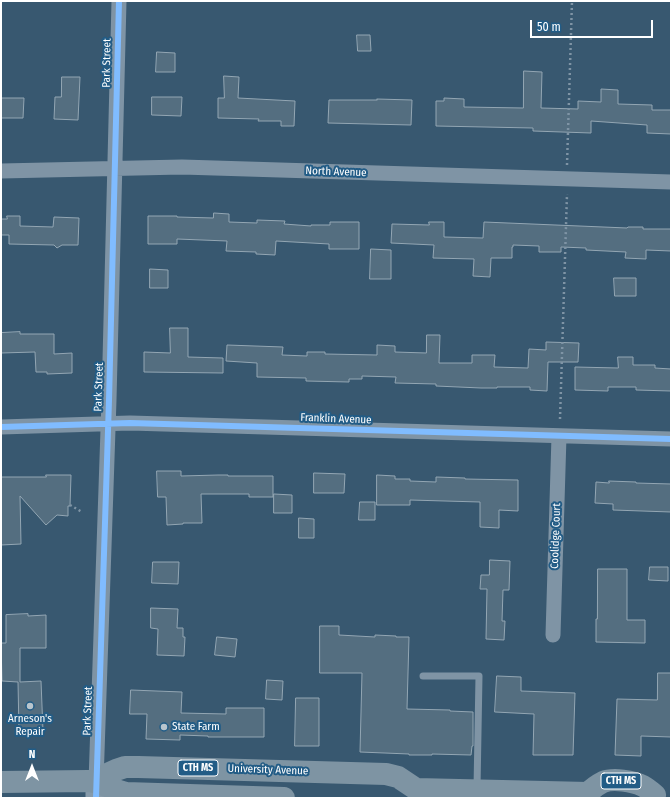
<!DOCTYPE html>
<html>
<head>
<meta charset="utf-8">
<style>
	body { margin:0 }
	#map { position:relative; width:672px; height:799px; overflow:hidden; background:#385870; font-family:"Fira Sans Condensed",sans-serif }
	canvas { display:block }
	.frame { position:absolute; inset:0; border:2px solid #fff; pointer-events:none }
	.north { position:absolute; left:12px; top:747px; width:40px; height:40px; -webkit-text-stroke:3px #225c86; paint-order:stroke; rotate:0deg; font-size:11px; font-weight:700; line-height:16px; text-align:center; color:#fff }
	.north::after { content:''; display:block; margin:auto; width:14px; height:18px; background:#fff; clip-path:polygon(50% 0,100% 100%,50% 72%,0 100%) }
	.scale { position:absolute; left:530px; top:20px; width:123px; height:18px; box-sizing:border-box; border:2px solid #fff; border-top:0; padding-left:5px; font-size:12px; line-height:14px; white-space:nowrap; color:#fff; -webkit-text-stroke:3px #225c86; paint-order:stroke }
</style>
</head>
<body>
<div id="map">
<canvas width="672" height="799"></canvas>
<div class="frame"></div>
<div class="north">N</div>
<div class="scale">50 m</div>
</div>
<script>
const ctx = document.querySelector('canvas').getContext('2d');
ctx.lineJoin = 'round';
function fill(path, color) {
  ctx.fillStyle = color;
  ctx.fill(path, 'evenodd');
}
function trace(path, color, width, dash) {
  ctx.strokeStyle = color;
  ctx.lineWidth = width;
  ctx.lineCap = dash ? 'butt' : 'round';
  ctx.setLineDash(dash || []);
  ctx.stroke(path);
}
function write(font, color, halo, rows, align = 'center') {
  ctx.font = font + ' "Fira Sans Condensed",sans-serif';
  ctx.lineWidth = 4;
  ctx.setLineDash([]);
  ctx.textBaseline = 'middle';
  ctx.strokeStyle = halo;
  ctx.fillStyle = color;
  for (const [text, x, y, turn = 0] of rows) {
    ctx.save();
    ctx.translate(x, y);
    ctx.rotate((+turn || 0) * Math.PI / 180);
    ctx.textAlign = isNaN(turn) ? turn : align;
    if (halo) ctx.strokeText(text, 0, 0);
    ctx.fillText(text, 0, 0);
    ctx.restore();
  }
}
const building = new Path2D(`
	M357 35H370L371 51H358Z
	M157 52 175 53V72H156Z
	M524 71 542 72 541 108 578 109V101L601 102V89L618 90V104L652 105V110H671V134L647 133V125L591 121V133L533 131V128L436 126V101H444V98L464 99V107L523 108Z
	M224 76 239 77 238 98 295 101 294 126H281V121H258L259 119 218 118V98H224Z
	M62 77H80L78 120 54 119 55 97H61Z
	M152 97H182L181 116 152 115Z
	M1 98H24L23 118H1Z
	M377 99 412 100 411 125 328 123 329 100H377Z
	M214 213 229 214V222L257 223V220L285 221 284 224 311 226V225H330V222H359V249H329V244L276 241 275 255 256 254V252L226 251 227 241 177 239V244H148V216H177V217L213 218Z
	M7 216H20V226L53 227 54 217 79 218 78 245H62L57 248 54 245 9 244V235H1V219H7Z
	M429 222H444V237L483 238 484 222 627 228 628 227H643V229H671V251L646 250V259L625 258 626 252 586 250V248L561 247V252H539V246L513 245V247H512V258H491L490 277 473 276 474 259 433 258 434 245 391 243 392 224 429 225Z
	M371 249 391 250V279H370Z
	M150 269 168 270V288H150Z
	M614 278H636V296H615Z
	M170 328H188V357L223 358V373L144 372V352L170 353Z
	M20 332V334H54V354L72 353V373L47 374V372H36L35 352 1 353V333Z
	M427 335H440L439 363H472V355H495L494 367 528 368 529 349 546 350V342L579 343 578 362H548L547 391 530 390V387H497V388H481L436 386V384L395 383 396 377 362 376V379H349V382L306 381V378L257 377V363L226 361 227 345 283 347 282 355 307 356V352H325V354L377 355V345L395 346V352L426 353Z
	M618 357H633V365H655V368L671 369V391L636 390V387H608V391L575 390V367L618 368Z
	M157 471H181V476L218 475H228V476H273V497H249V494H201L202 523H183V524L167 525 166 497H158Z
	M314 473 345 474 344 493H314Z
	M46 475H71L70 506H68V516L57 515 46 525 20 496 21 544 1 545V477H46Z
	M377 475 395 476V479H410V481L436 482V477L465 478V479L518 480V511L499 510V528L480 527V502L410 500V505H377Z
	M609 481 636 482V483L671 484V512L613 510V504L595 503 596 482 609 483Z
	M274 494 292 495V513H274Z
	M360 502H375V520H359Z
	M299 518 314 519V538H299Z
	M490 560 510 561 509 590H503L502 621H505L504 640 486 639 487 589H480L481 575H489Z
	M153 562H179L178 584 152 583Z
	M650 567H668V581L649 580Z
	M598 569H627V620H645V643L596 642V619H597Z
	M151 608 178 609 177 628H183V637H185L184 656 157 655 158 629 151 628Z
	M28 614V616L46 615V648H20V682L41 681 43 731 19 732 18 682 2 681 1 643H6V615Z
	M320 626H339V635L375 637V635L396 636V637H409L407 709 450 710V711L473 712V746H472L471 755 432 754V755H409V754L360 752 362 673H320Z
	M217 637 237 639 235 657 215 655Z
	M658 673H671V737L641 736V756L615 755 617 699 657 700Z
	M497 676 521 677V691L575 693 573 755H533L534 714 495 712Z
	M267 680 283 681 282 700 266 699Z
	M131 690 182 692 181 713 226 714V708H264V737H208V736L180 735V740L146 739 147 714H130Z
	M296 698H319V746H295Z`);
const path = new Path2D(`
	M567 165 572 1
	M560 419 567 194
	M70 505 82 512`);
const lane = new Path2D(`
	M423 676H479L477 788`);
const street = new Path2D(`
	M1 171 182 167 671 182
	M1 427 130 423 671 439
	M553 635 559 436
	M96 782 109 400 119 1`);
const secondary = new Path2D(`
	M96 798V782`);
const primary = new Path2D(`
	M1 782 88 781C101 782 113 790 126 793L284 798
	M96 782 105 775 116 770 125 767H138L386 774 398 777 416 789 588 793C592 789 597 785 603 782 613 778 633 781 643 786 647 788 651 792 655 795`);
const cycleway = new Path2D(`
	M1 427 130 423 671 439
	M96 798 109 400 119 1`);
const markers = [
	[30,706,4,"#b9c5cd"],
	[164,727,4,"#b9c5cd"]
];
const shields = [
	[198,768,40],
	[621,781,40]
];
const shieldNames = [
	["CTH MS",198,768],
	["CTH MS",621,781]
];
const streetNames = [
	["Park Street",107,63,-89],
	["North Avenue",336,172,2],
	["Park Street",99,387,-88],
	["Franklin Avenue",336,419,2],
	["Coolidge Court",556,536,-88],
	["Park Street",88,711,-88],
	["University Avenue",268,770,2]
];
const poiNames = [
	["Arneson's",30,719],
	["Repair",30,732],
	["State Farm",172,727,"left"]
];
fill(building, '#546e80');
trace(building, '#93a6b3', 1);
trace(path, '#7f94a5', 2.5, [2, 3]);
trace(lane, '#7f94a5', 7);
trace(street, '#7f94a5', 15);
trace(secondary, '#869aaa', 21);
trace(primary, '#7e94a3', 22);
trace(cycleway, '#80bcff', 6);
for (const [x, y, r, color] of markers) {
  const dot = new Path2D();
  dot.arc(x, y, r, 0, 2 * Math.PI);
  ctx.fillStyle = color;
  ctx.fill(dot);
  trace(dot, '#225c86', 1.5);
}
for (const [x, y, w] of shields) {
  const box = new Path2D();
  box.roundRect(x - w / 2, y - 8, w, 16, 3);
  ctx.fillStyle = '#225c86';
  ctx.fill(box);
  trace(box, '#fff', 1);
}
write('bold 10px', '#fff', null, shieldNames);
write('11px', '#fff', '#225c86', streetNames);
write('11px', '#fff', '#225c86', poiNames);
</script>
</body>
</html>
